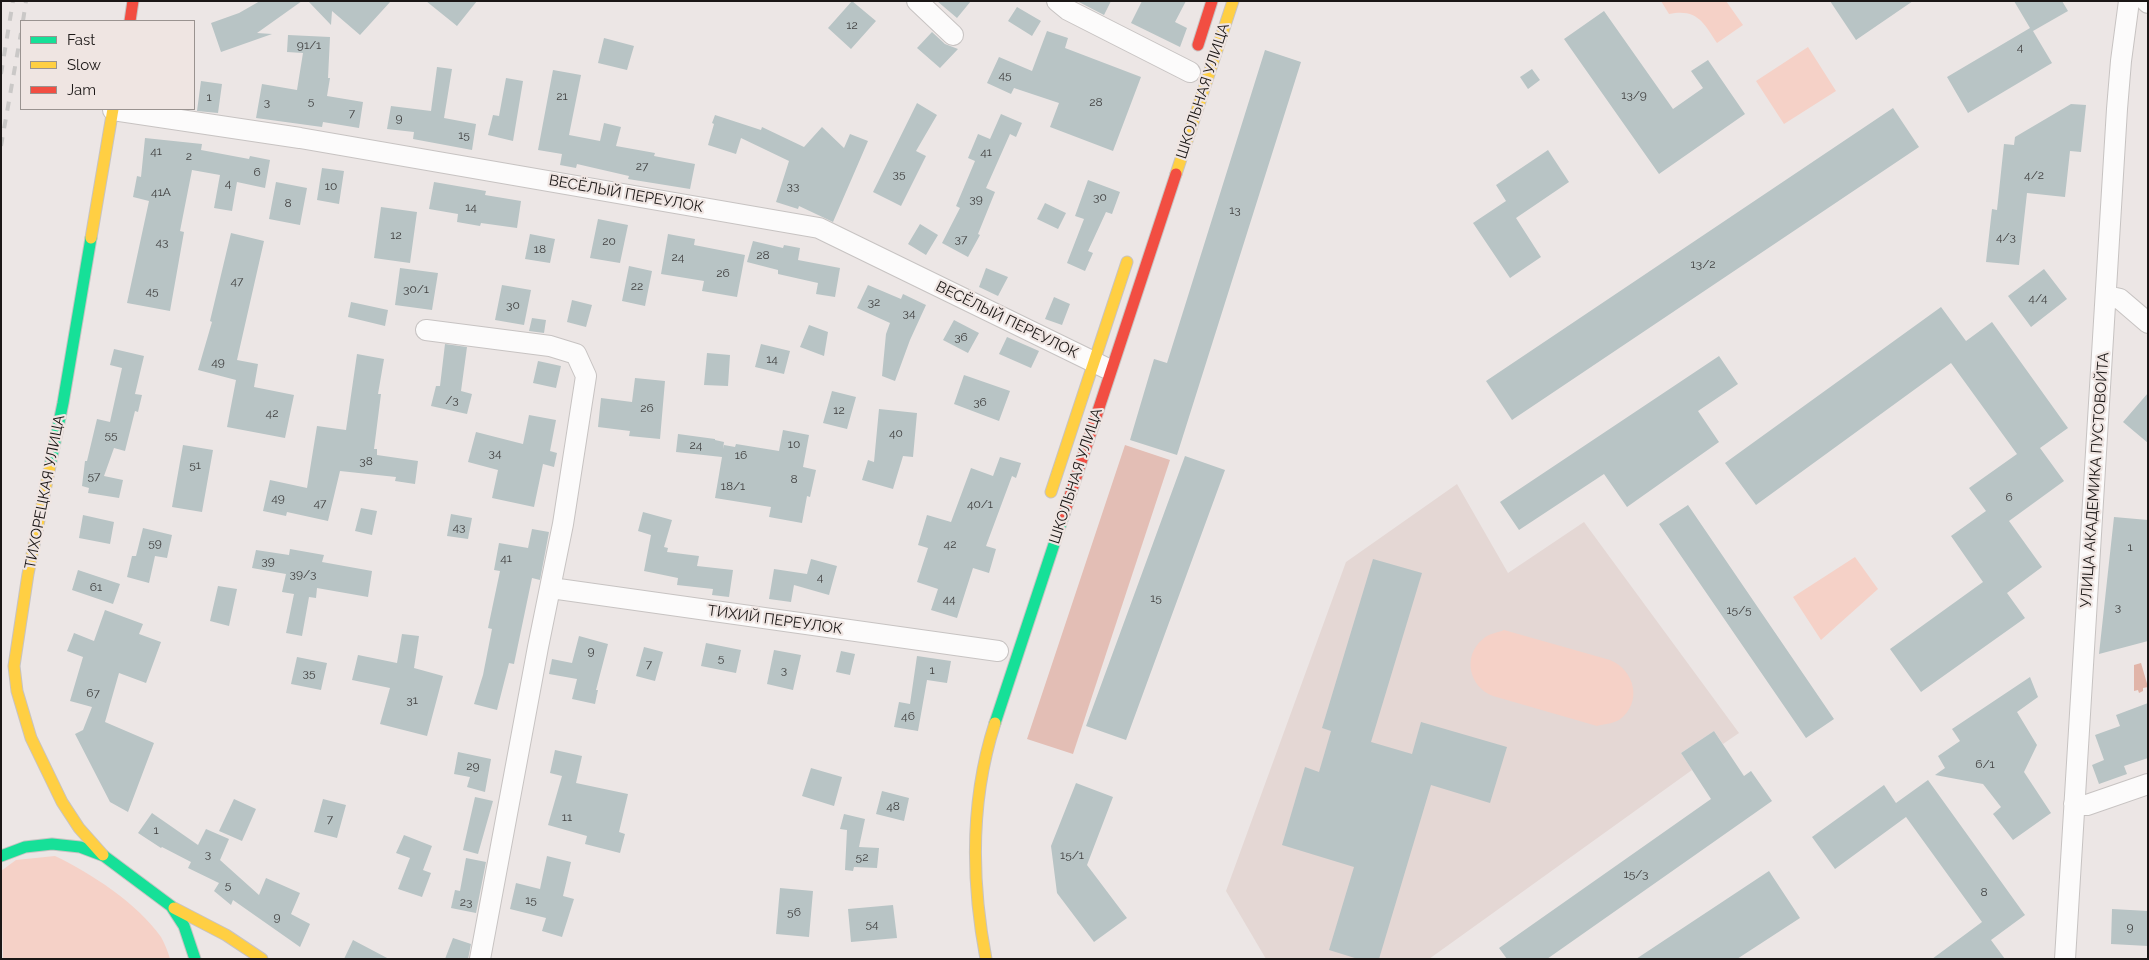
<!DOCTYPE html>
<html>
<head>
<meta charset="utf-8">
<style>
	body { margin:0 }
	#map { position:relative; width:2149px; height:960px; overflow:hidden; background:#ece6e5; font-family:Raleway,sans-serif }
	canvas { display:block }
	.frame { position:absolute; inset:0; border:2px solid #1b1716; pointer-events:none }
	.legend { position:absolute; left:20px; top:20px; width:175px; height:90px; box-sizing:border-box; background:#efe5e2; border:1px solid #9a9390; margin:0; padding:6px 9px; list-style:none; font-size:15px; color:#1b1716 }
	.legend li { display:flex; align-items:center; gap:10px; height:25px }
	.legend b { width:25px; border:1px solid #9a9390 }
</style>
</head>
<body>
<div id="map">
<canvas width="2149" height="960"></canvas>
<div class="frame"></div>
<ul class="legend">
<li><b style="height:6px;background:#16e098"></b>Fast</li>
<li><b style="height:6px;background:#ffcf43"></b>Slow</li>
<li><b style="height:6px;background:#f24e42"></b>Jam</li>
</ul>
</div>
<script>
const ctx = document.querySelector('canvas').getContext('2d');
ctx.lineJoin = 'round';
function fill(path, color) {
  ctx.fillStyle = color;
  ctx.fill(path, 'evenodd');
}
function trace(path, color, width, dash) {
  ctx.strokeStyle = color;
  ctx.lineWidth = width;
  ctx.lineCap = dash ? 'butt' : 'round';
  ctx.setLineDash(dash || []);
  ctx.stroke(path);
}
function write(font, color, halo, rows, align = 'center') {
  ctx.font = font + ' Raleway,sans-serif';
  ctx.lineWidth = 4.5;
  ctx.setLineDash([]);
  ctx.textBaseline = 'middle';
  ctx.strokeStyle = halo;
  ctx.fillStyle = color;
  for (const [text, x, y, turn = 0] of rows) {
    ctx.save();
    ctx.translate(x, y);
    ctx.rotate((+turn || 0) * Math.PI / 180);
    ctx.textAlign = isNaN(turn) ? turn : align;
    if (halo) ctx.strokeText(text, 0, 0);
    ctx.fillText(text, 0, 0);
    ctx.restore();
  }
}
const built = new Path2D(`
	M1457 484 1508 573 1584 522 1739 733 1723 744 1714 731 1681 753 1692 770 1429 959H1266L1226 891 1346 562Z`);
const green = new Path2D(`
	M1661 1H1726L1743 25 1717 43C1704 23 1697 8 1669 14Z
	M1808 47 1836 91 1784 124 1756 81Z
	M1855 557 1878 589 1821 640 1793 597Z
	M1504 630 1610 660C1635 670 1643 703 1619 720 1612 724 1604 724 1597 726L1493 696C1469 687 1462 656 1483 639 1489 633 1498 633 1504 630Z
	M55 856C91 873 138 904 161 937 165 944 168 952 170 959H3L1 871 16 860Z`);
const forest = new Path2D(`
	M1125 445 1170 460 1073 754 1027 739Z`);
const water = new Path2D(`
	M2141 663 2148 687 2143 688V691L2139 693 2138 690 2134 691V665Z`);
const building = new Path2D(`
	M260 1H302L257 33 272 34 221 52 211 23 239 13Z
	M308 1H391L360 35 332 11 331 25Z
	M426 1H477L457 26Z
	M852 1 876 21 851 49 828 28Z
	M937 1H971L957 18Z
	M1077 1H1111L1104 15Z
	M1142 1H1186L1175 22 1187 28 1180 47 1131 23Z
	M1830 1H1913L1856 40Z
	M2014 1H2062L2068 11 2033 31 2052 63 1968 113 1947 77 2030 28Z
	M1017 7 1041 21 1032 36 1008 21Z
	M1604 11 1673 109 1703 88 1691 71 1708 60 1745 114 1659 174 1564 39Z
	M1047 31 1068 38 1065 48 1141 77 1113 151 1050 127 1059 103 1014 88 1011 94 987 83 999 57 1032 71Z
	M932 32 945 44 958 49 940 68 917 48Z
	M288 35 330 37 328 78H330L327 96 363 102 359 128 323 122 322 127 256 118 262 84 297 90 303 53 287 52Z
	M604 38 634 46 627 70 598 63Z
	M1265 50 1301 62 1177 455 1130 440 1154 359 1167 363Z
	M437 67 452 69 444 118 476 124 472 150 413 139 414 132 387 129 391 106 431 111Z
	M1532 69 1540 80 1528 89 1520 77Z
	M553 70 581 75 569 135 600 141 604 123 621 127 616 146 655 153 654 156 695 164 690 189 628 179 629 176 577 164 576 168 560 165 562 154 538 150Z
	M506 78 523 81 513 141 488 135 493 115 499 116Z
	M201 81 222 84 218 113 197 111Z
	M917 103 937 115 916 151 926 156 901 206 873 192Z
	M2071 104 2086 105 2081 152 2070 151 2065 197 2027 193 2019 265 1986 262 1992 209 1997 210 2004 144 2014 145 2015 137Z
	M1893 108 1919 147 1512 420 1486 381Z
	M1001 114 1022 123 1016 137 1010 134 986 188 995 192 978 234 980 235 968 257 942 243 960 208 956 206 975 161 968 158 978 134 990 139Z
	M715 115 761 130 762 127 804 147 822 127 844 148 850 134 868 141 833 222 799 206 798 209 776 202 789 161 741 138 736 154 708 145 714 124 712 123Z
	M145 138 202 144 201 150 249 159 250 156 270 160 265 188 237 182 232 211 214 208 220 175 192 170 180 231 184 232 170 311 127 303 149 201 133 197 137 176 141 177Z
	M1548 150 1569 182 1516 218 1541 257 1510 278 1473 223 1506 201 1496 185Z
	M322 168 344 171 339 204 317 200Z
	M1088 180 1120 192 1112 214 1106 212 1088 251 1093 253 1085 271 1067 263 1084 219 1075 216Z
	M276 182 307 188 300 225 269 219Z
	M434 182 486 191 485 195 521 201 517 228 481 223 480 226 457 222 458 214 429 209Z
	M1045 203 1066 213 1058 229 1037 219Z
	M381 207 417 212 410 263 374 258Z
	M598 219 628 225 620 263 590 258Z
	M920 224 938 235 926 255 908 244Z
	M231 233 264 241 237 360 258 364 254 387 294 395 285 438 227 427 236 380 198 370 212 322 210 321Z
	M530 234 555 239 550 263 525 259Z
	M668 234 695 239 694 245 745 255 737 297 702 291 704 281 661 274Z
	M753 241 783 248 784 245 800 248 798 260 840 268 835 297 816 294 818 283 778 274V270L747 262Z
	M629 266 652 271 645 306 622 301Z
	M400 268 438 273 432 310 395 305Z
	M986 268 1008 277 998 296 979 287Z
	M2044 269 2067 299 2031 327 2008 296Z
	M502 285 531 290 524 325 495 320Z
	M868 285 901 299 903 294 926 305 910 340 895 381 882 376 886 334 890 323 857 308Z
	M1054 297 1070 304 1062 325 1045 319Z
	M572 300 592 305 586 327 567 322Z
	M351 302 388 310 385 326 348 317Z
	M1941 307 1966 341 1992 322 2068 428 2040 448 2064 481 2009 521 2042 567 2007 593 2025 618 1921 692 1890 649 1983 582 1951 536 1986 511 1969 488 2017 454 1951 363 1756 505 1725 463Z
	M532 318 546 320 544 333 529 331Z
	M954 320 979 333 968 353 943 340Z
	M809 325 828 332 824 356 800 347Z
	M1007 337 1039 351 1031 368 999 354Z
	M445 344 467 347 461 391 472 394 467 414 431 406 436 386H440Z
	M761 344 790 351 784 374 755 367Z
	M114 349 144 356 135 394 142 395 138 412 135 411 125 451 114 448 104 476 123 480 119 498 88 493 89 488 82 486 85 461H87L97 419 110 422 122 368 110 365Z
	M707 353 730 355 728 386 704 385Z
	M357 354 384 359 378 394H381L374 449H377V455L418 461 415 484 395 481 396 477 340 471 328 521 287 512 286 516 263 511 270 480 307 488 317 426 346 430Z
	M1719 356 1738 384 1698 411 1719 442 1627 507 1604 474 1519 530 1500 502Z
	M538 361 561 366 556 388 533 383Z
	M964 375 1010 391 999 421 954 404Z
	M635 378 665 381 660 439 629 436 630 431 598 427 601 398 632 402Z
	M832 391 856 397 847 429 823 423Z
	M2148 393V443L2123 422Z
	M879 409 917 413 913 457 903 456 893 489 862 480 868 460 874 462Z
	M529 415 556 420 550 451 557 453 554 467 543 464 534 507 492 498 498 470 468 462 476 432 523 444Z
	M783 430 809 435 803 467 816 470 810 497 807 496 802 523 769 517 771 507 715 498 722 457 676 452 678 434 715 439V440L724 442 723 449 724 445 735 447 736 444 779 451Z
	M183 445 213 450 202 512 172 507Z
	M1185 456 1225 470 1126 740 1086 726Z
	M1000 457 1021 463 1016 478 1012 476 986 546 996 549 989 573 973 568 957 618 931 610 938 589 917 582 928 548 918 545 927 515 951 522 971 468 993 476Z
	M1688 505 1834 719 1806 738 1659 524Z
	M361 508 377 511 372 535 355 531Z
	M643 512 672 520 664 547 668 548 667 552 699 556 697 566 733 570 729 597 712 595 713 589 677 585 678 578 644 571 651 535 638 531Z
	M451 514 472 518 468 539 447 536Z
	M83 515 114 522 110 544 79 538Z
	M2114 517 2148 520V641L2099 654Z
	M143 528 172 535 167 558 155 556 149 583 127 577 132 556H136Z
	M532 529 549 532 540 580 532 578 514 664 509 663 497 710 474 704 483 675 492 629 488 628 500 571 494 570 499 543 528 548Z
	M290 549 324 555 322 562 372 571 368 597 317 588 316 598 309 597 302 636 286 633 294 594 282 592 286 574 252 568 256 550 289 555Z
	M811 559 837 566 829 595 794 585 791 602 769 599 774 569 807 574Z
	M1373 559 1422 573 1371 742 1412 754 1421 722 1507 747 1490 803 1431 785 1379 959H1358L1329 950 1354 867 1282 845 1305 767 1319 772 1331 731 1322 728Z
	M78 570 120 584 113 604 72 590Z
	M218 586 237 589 229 626 210 621Z
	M105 610 143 624 139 634 161 642 146 683 119 673 105 722 154 743 128 812 110 802 75 734 83 730 92 707 70 701 83 657 67 651 74 633 94 641Z
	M402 634 419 636 414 668 443 676 427 736 380 724 390 688 352 680 358 655 397 663Z
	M579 636 608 644 596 690H598L595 704 572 699 577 679 549 674 552 659 572 663Z
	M706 643 741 650 736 673 701 666Z
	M644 647 663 652 655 681 636 676Z
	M774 650 801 655 793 690 767 684Z
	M841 651 855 654 850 675 836 672Z
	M917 656 951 661 947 683 927 680 918 731 894 727 899 702 910 704Z
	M297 657 327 663 321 690 291 684Z
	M2030 677 2038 697 2017 712 2037 745 2024 772 2051 813 2013 840 1993 814 2001 807 1983 784 1935 775 1945 768 1938 756 1960 741 1952 729Z
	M2148 703V758L2124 766 2127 774 2099 784 2092 765 2104 760 2095 735 2120 726 2116 715Z
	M1714 731 1744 776 1751 771 1772 801 1547 959H1507L1499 948 1711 799 1681 753Z
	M555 750 582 756 576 783 628 794 619 832 625 834 620 853 585 844 587 836 548 825 562 776 550 773Z
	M458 752 491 759 485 792 467 787 470 777 454 774Z
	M811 768 842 777 834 806 802 796Z
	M1928 780 2025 915 1991 940 2005 959H1932L1982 922 1906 817 1835 869 1812 837 1884 785 1896 803Z
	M1076 783 1113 797 1087 865 1127 918 1094 942 1057 893 1051 846Z
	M882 791 909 798 904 821 876 814Z
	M475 797 493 801 478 854 463 850Z
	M234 799 256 809 242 841 219 831Z
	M323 799 346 805 337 838 314 832Z
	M152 813 198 845 206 829 229 839 220 860 259 895 266 878 300 893 291 914 310 924 300 947 233 900 231 905 214 891 219 883 188 868 191 862 162 847 161 848 138 833Z
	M844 814 865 819 859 847 879 848 877 868 854 867 853 871 845 870 847 830 840 829Z
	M404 835 432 846 423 870 431 873 422 897 398 889 410 858 396 853Z
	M547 856 571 862 563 896 574 899 562 937 542 931 546 918 510 909 516 883 540 889Z
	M466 858 486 862 476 913 451 908 455 890 460 891Z
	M1769 871 1800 918 1737 959H1636Z
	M780 888 813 891 809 937 776 934Z
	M893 905 897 938 851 942 848 909Z
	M2112 909 2148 911V946L2111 944Z
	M453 938 471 944 468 959H445Z
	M353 940 389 959H344Z`);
const street = new Path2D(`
	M917 1 953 35
	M1057 1 1068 10 1190 72
	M2146 1 2148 3
	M113 110 300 138 819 228 1106 368
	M2107 296 2120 299 2148 323
	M426 330 550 346 576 354 586 376 563 524 538 647 480 959
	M551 588 998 651
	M2074 804 2087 805 2148 784
	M2065 959 2117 109 2121 61 2129 1`);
const fast = new Path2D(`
	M50 466 63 403 91 238
	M995 723 1064 514
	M1 856 25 847 52 844 80 847 104 856 171 906 184 926 195 959`);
const slow = new Path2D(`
	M1176 174 1233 1
	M91 238 113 109
	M50 466 28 574 14 666 17 691 31 738 62 802 79 828 103 855
	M1051 492 1127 262
	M174 908 226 935 262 959
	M986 959C971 880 970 800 995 723`);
const jam = new Path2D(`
	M130 21 133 1
	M1198 45 1212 1
	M1064 514 1176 174`);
const rail = new Path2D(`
	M23 21 26 1
	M1 74 13 1
	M1 146 21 33`);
const numberNames = [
	["12",852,25],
	["91/1",309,45],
	["4",2020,47],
	["45",1005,75],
	["13/9",1634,95],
	["21",562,96],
	["1",209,97],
	["5",311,101],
	["3",267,102],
	["28",1096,102],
	["7",352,113],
	["9",399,118],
	["15",464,135],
	["41",156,151],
	["41",986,152],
	["2",189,156],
	["27",642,166],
	["6",257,172],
	["35",899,174],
	["4/2",2034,175],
	["4",228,183],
	["10",331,186],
	["33",793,186],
	["41А",161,192],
	["30",1100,197],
	["39",976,199],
	["8",288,203],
	["14",471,207],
	["13",1235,210],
	["12",396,235],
	["4/3",2006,237],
	["37",961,239],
	["20",609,241],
	["43",162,242],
	["18",540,249],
	["28",763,255],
	["24",678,257],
	["13/2",1703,264],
	["26",723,273],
	["47",237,281],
	["22",637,286],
	["30/1",416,289],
	["45",152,291],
	["4/4",2038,298],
	["32",874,302],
	["30",513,305],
	["34",909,313],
	["36",961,337],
	["14",772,359],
	["49",218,362],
	["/3",452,400],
	["36",980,402],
	["26",647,408],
	["12",839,410],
	["42",272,413],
	["40",896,433],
	["55",111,435],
	["10",794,444],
	["24",696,445],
	["34",495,453],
	["16",741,455],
	["38",366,461],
	["51",195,465],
	["57",94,476],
	["8",794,479],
	["18/1",733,486],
	["6",2009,497],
	["49",278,498],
	["47",320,503],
	["40/1",980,504],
	["43",459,527],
	["59",155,543],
	["42",950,544],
	["1",2130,547],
	["41",506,558],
	["39",268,561],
	["39/3",303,574],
	["4",820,577],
	["61",96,587],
	["15",1156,598],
	["44",949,599],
	["3",2118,607],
	["15/5",1739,610],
	["9",591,651],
	["5",721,658],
	["7",649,664],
	["3",784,670],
	["1",932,670],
	["35",309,673],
	["67",93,693],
	["31",412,700],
	["46",908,716],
	["6/1",1985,764],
	["29",473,766],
	["48",893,806],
	["11",567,817],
	["7",330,819],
	["1",156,830],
	["3",208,854],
	["15/1",1072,855],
	["52",862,857],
	["15/3",1636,874],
	["5",228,885],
	["8",1984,892],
	["15",531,900],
	["23",466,902],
	["56",794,912],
	["9",277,917],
	["54",872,924],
	["9",2130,927]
];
const streetNames = [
	["ШКОЛЬНАЯ УЛИЦА",1203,91,-72],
	["ВЕСЁЛЫЙ ПЕРЕУЛОК",626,194,10],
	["ВЕСЁЛЫЙ ПЕРЕУЛОК",1007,320,26],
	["ШКОЛЬНАЯ УЛИЦА",1076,476,-72],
	["УЛИЦА АКАДЕМИКА ПУСТОВОЙТА",2095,480,-86],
	["ТИХОРЕЦКАЯ УЛИЦА",45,492,-79],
	["ТИХИЙ ПЕРЕУЛОК",775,620,8]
];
fill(built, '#e4d7d4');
fill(green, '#f5d1c7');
fill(forest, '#e3beb5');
fill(water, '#e1b4a8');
fill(building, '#b8c4c5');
trace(street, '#c7c3c2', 22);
trace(fast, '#c7c3c2', 13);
trace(slow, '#c7c3c2', 13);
trace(jam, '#c7c3c2', 13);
trace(street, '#fcfbfb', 20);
trace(fast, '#16e098', 11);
trace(slow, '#ffcf43', 11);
trace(jam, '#f24e42', 11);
trace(rail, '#cac8c7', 4, [9, 9]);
write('12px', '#424242', null, numberNames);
write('15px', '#1b1716', '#efe5e2', streetNames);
</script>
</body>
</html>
